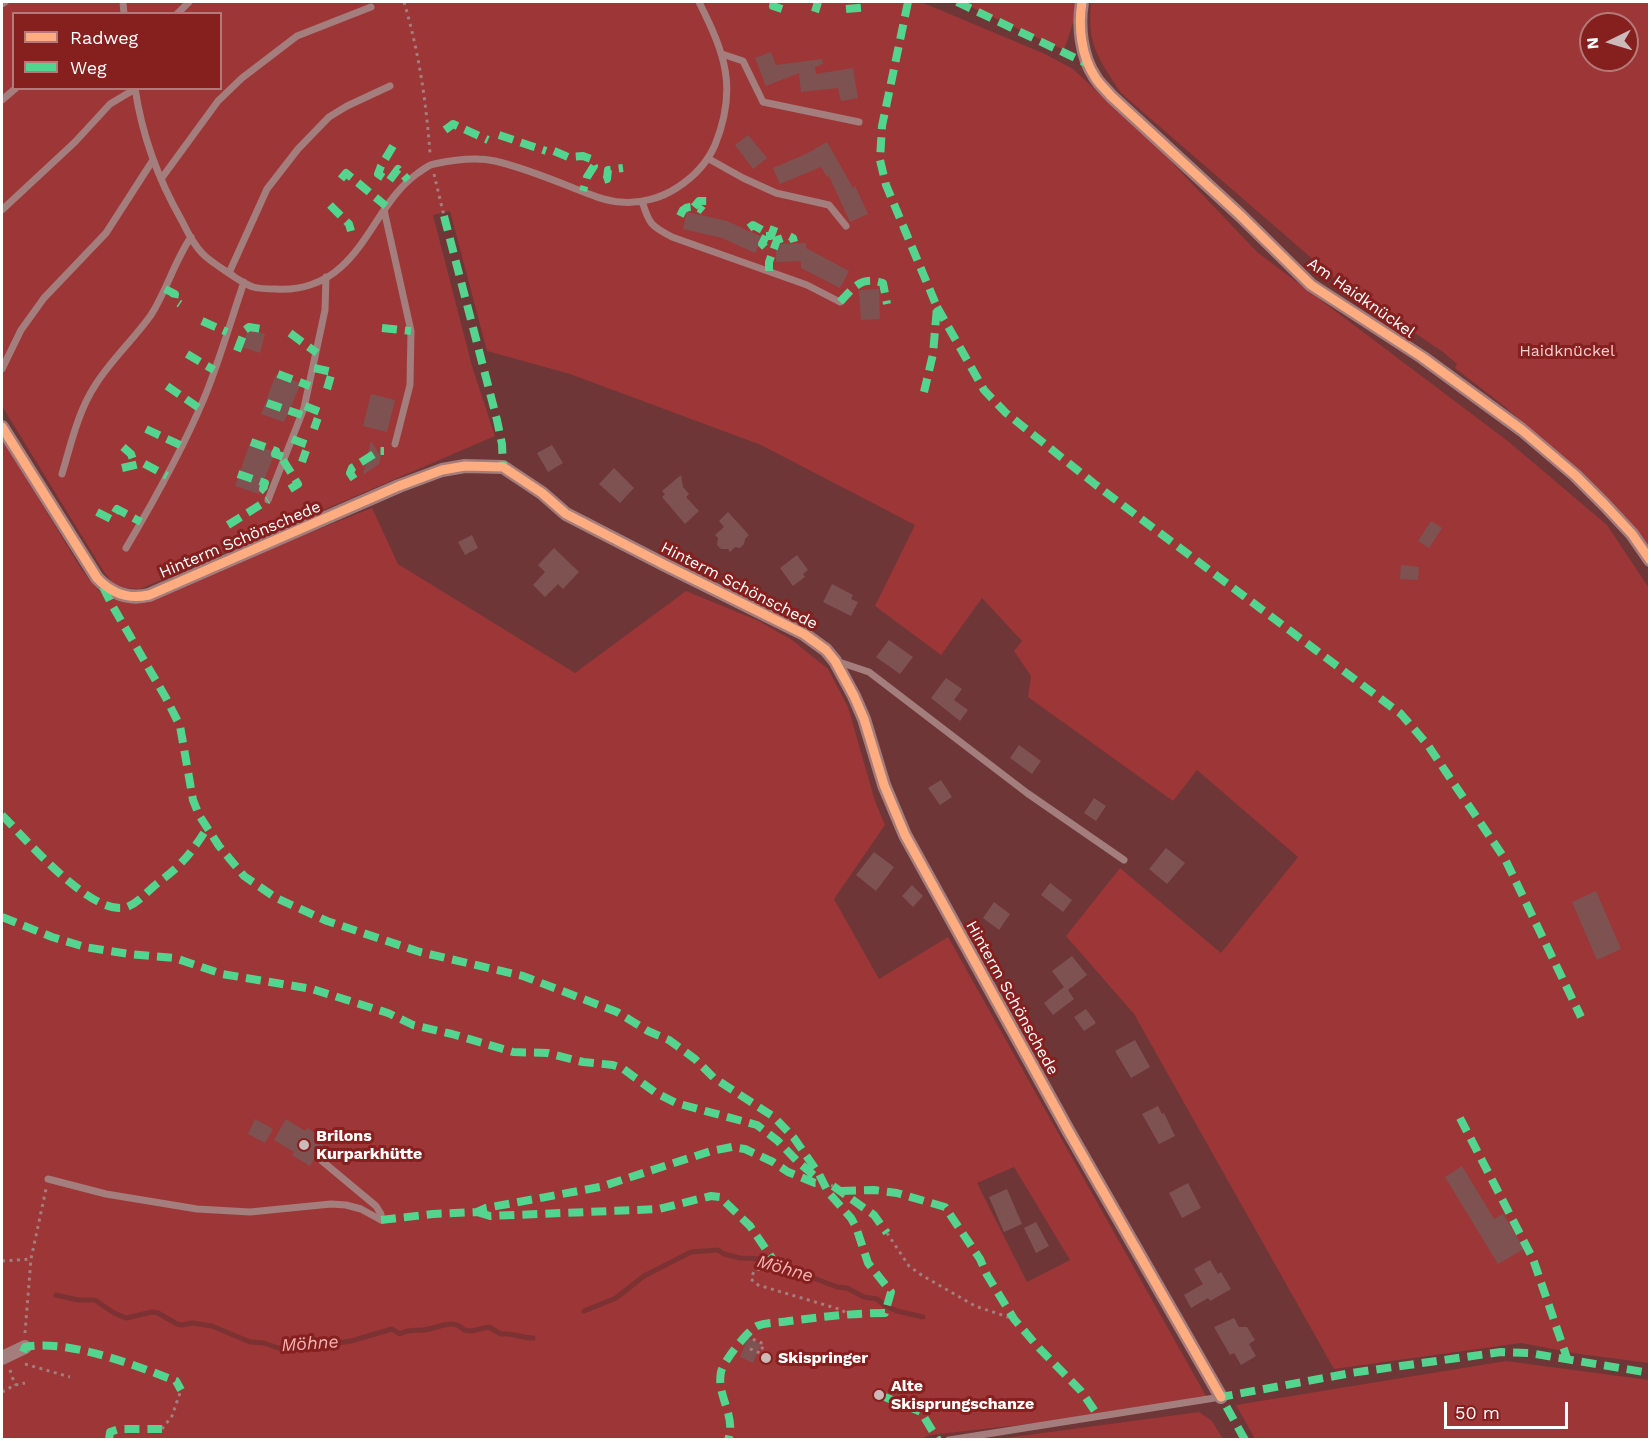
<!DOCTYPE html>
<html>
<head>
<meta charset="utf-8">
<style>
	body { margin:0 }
	#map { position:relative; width:1651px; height:1441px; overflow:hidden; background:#6e3636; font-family:"Work Sans",sans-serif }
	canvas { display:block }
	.frame { position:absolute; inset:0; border:3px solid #fff; pointer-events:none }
	.legend { position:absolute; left:12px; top:12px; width:210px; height:78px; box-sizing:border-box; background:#85201f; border:2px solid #b67979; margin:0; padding:8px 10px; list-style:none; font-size:18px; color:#fff }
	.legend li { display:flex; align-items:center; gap:12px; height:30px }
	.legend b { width:30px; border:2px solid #b67979 }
	.north { position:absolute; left:1579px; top:12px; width:60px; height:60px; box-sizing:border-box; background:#85201f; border:2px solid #b67979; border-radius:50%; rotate:265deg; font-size:16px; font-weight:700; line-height:24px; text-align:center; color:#fff }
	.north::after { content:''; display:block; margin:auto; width:21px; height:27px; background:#ccb9b9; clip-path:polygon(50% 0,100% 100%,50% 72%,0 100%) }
	.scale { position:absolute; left:1444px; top:1402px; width:124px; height:27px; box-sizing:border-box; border:3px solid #fff; border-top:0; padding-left:8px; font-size:18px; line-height:21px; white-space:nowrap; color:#fff; -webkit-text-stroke:4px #85201f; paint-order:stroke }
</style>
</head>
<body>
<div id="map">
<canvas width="1651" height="1441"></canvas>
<div class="frame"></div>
<ul class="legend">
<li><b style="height:8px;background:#ffac80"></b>Radweg</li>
<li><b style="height:8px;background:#53d58f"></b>Weg</li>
</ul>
<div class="north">N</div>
<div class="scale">50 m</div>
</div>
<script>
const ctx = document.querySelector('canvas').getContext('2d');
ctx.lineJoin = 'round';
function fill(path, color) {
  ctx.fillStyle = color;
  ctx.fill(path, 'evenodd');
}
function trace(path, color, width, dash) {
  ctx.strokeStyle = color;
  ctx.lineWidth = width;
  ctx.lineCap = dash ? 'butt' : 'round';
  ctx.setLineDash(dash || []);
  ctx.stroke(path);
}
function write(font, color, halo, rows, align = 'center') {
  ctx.font = font + ' "Work Sans",sans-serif';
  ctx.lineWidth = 6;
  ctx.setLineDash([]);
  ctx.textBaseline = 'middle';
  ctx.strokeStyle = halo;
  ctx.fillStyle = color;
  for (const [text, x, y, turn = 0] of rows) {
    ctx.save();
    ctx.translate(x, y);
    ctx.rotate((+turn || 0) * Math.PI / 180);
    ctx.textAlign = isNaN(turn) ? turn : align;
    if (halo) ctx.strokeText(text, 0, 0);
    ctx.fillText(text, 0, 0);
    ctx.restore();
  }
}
const green = new Path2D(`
	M2 2H921L1045 54 1073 69 1161 151 1257 252 1509 442 1607 525 1649 588V1363L1579 1354 1521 1343 1334 1369 1134 1014 1066 936 1120 868 1221 953 1298 857 1197 770 1173 801 1028 697 1031 676 1014 651 1022 641 982 598 941 655 875 606 915 525 761 445 570 374 487 351 450 211 433 215 472 366 495 436 140 589 116 587 104 572 2 406ZM14 14H220V88H14Z
	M960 2H1080L1064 50Z
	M1091 2H1649V547L1589 479 1504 406 1455 368 1457 364 1443 352 1339 282 1121 93C1098 58 1087 45 1091 2ZM1591 24H1627V60H1591Z
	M2 439 82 570 98 590 121 601 133 603 148 602 266 550 372 508 398 564 575 673 686 591 759 621 792 640 828 669 848 707 875 801 885 825 834 899 879 979 948 937 1206 1396 1099 1416 930 1435 918 1440 2 1439ZM1014 1167 1070 1260 1027 1282 977 1183Z
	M1506 1361 1649 1380V1439H1255L1236 1405Z
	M1199 1412 1212 1421 1223 1439H998Z`);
const stream = new Path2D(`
	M56 1295 78 1300H95L114 1313 126 1318 152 1312 158 1313 177 1324 182 1325 192 1323 212 1326 250 1342 264 1343 278 1348H303L351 1341 392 1329 400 1334C408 1329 414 1331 423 1330 437 1329 453 1317 464 1330L471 1331 489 1327 501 1334C508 1332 523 1338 533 1338
	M584 1311 616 1298 644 1276 691 1252 718 1250 724 1254 740 1258 764 1259 837 1287 847 1288 864 1297 877 1299 884 1305 897 1311 923 1317`);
const building = new Path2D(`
	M771 52 776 65 822 59 823 64 815 67 816 74 853 68 858 98 841 101 838 88 801 92 799 73 766 86 755 58Z
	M748 135 767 158 753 169 735 145Z
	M827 142 853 188 855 186 868 214 850 222 829 176 827 177 821 167 780 184 773 168 808 153Z
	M687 212 727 221 762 237 755 253 722 238 683 229Z
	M806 243V248L849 271 840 288 801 268V261L776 262V244Z
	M879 289 880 319 861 320 859 290Z
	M248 329 265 334 260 353 242 347Z
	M276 374 301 383 284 422 261 414Z
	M371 394 395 400 387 432 363 426Z
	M371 441 381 457 379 464 363 475Z
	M250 443 275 452 259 494 235 486Z
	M552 445 563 463 548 472 537 453Z
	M614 468 634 488 620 503 599 484Z
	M681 475 683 487 689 494 686 497 699 511 685 524 662 497 665 494 662 491Z
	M728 512 749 535 745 539 744 544 740 548 735 547 730 552 728 549H721L717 545 718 538 715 535 724 527 719 521Z
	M1431 521 1442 528 1429 548 1418 541Z
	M472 535 478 548 465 555 458 542Z
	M554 548 579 572 563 589 558 584 545 597 533 585 545 572 538 565Z
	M797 555 808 570 803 574 805 577 793 586 780 568Z
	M1401 565 1419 567 1418 580 1400 579Z
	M832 584 853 595 851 599 858 602 851 616 823 602Z
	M889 640 913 657 900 674 876 657Z
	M946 678 962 689 954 700 968 710 960 721 931 698Z
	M1019 745 1041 761 1032 774 1010 758Z
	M941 780 952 797 940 805 928 788Z
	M1094 798 1106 806 1096 821 1084 813Z
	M1166 848 1185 863 1167 884 1149 869Z
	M874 852 894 867 876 891 856 875Z
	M1050 883 1072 900 1063 912 1041 895Z
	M912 885 923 896 913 907 902 896Z
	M1596 891 1621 949 1597 960 1572 902Z
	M994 902 1010 914 999 930 983 918Z
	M1072 956 1087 975 1068 990 1074 999 1053 1015 1044 1003 1064 987 1052 971Z
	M1086 1009 1096 1023 1084 1031 1074 1017Z
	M1135 1040 1150 1067 1131 1078 1115 1051Z
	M1158 1106 1162 1114 1164 1113 1175 1136 1159 1144 1142 1114Z
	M255 1119 273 1129 265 1143 248 1134Z
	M286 1119 305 1131 307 1128 326 1139 310 1166 292 1155 294 1152 274 1140Z
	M1462 1166 1494 1219 1503 1214 1524 1249 1498 1264 1445 1177Z
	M1188 1183 1201 1208 1182 1218 1169 1193Z
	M1007 1189 1022 1224 1004 1232 989 1197Z
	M1036 1222 1049 1246 1036 1253 1024 1228Z
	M1210 1260 1218 1274 1221 1272 1231 1289 1210 1301 1208 1298 1191 1308 1184 1295 1203 1284 1194 1269Z
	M1234 1318 1239 1327H1247L1255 1340 1249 1344 1256 1356 1241 1365 1234 1353 1230 1355 1214 1327Z
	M748 1338 761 1344 753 1363 740 1357Z`);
const path = new Path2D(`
	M404 2C419 52 426 101 430 153
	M434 174 444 216
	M824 1183 833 1186
	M887 1233 909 1266 923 1276 975 1306 1014 1319
	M2 1261 31 1259
	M760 1269 754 1271 751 1279 758 1285 842 1310 847 1314
	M25 1333 31 1259 46 1189
	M746 1336 764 1344 760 1353 748 1348
	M25 1364 70 1377
	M10 1370 15 1385
	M2 1392 15 1385 25 1383
	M162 1429 172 1416 181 1390`);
const lane = new Path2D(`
	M123 2 124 14
	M2 4 5 2
	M177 14 189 2
	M722 54 743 61 763 102 859 122
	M135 88C142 136 158 179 182 221 188 233 195 247 205 256 214 264 226 271 236 278 241 281 247 285 253 287 260 289 269 289 276 289 299 291 324 283 341 267 372 239 384 197 418 173 423 170 428 165 434 164 453 160 476 157 495 161 521 167 546 177 571 187 587 193 603 201 620 202 640 204 662 198 678 187 695 176 707 163 715 145 738 88 725 54 699 2
	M2 100 16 88
	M709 159 743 178 776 193 829 205 846 226
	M161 179 218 101 242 78 297 36 371 7
	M642 201C649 224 651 226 672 237L807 285 840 302
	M2 210 75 142 110 104 135 89
	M384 210 411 331 410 385 395 444
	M229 273 267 189 298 149 329 117 347 106 390 86
	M2 369 21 330 44 298 106 233 153 160
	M62 474C71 444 78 411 96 384 112 359 134 339 151 315 167 290 174 262 191 237
	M268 500 304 408 325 310 326 277
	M126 548C155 499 183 449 205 396 220 359 231 320 244 282
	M836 661 869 672 1027 793 1124 860
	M322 1161 376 1206 381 1214V1220
	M48 1179 106 1194 197 1209 250 1212 331 1204 346 1205 361 1209 381 1220
	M949 1440 1221 1397`);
const street = new Path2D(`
	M1082 2C1078 26 1081 56 1095 77 1099 84 1106 90 1111 96L1240 215 1311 285 1422 357 1522 430 1575 475 1605 505 1632 534 1650 560
	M2 427 97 578C111 593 128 600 149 595L399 486 442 470 465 466 503 467 542 493 566 514 665 565 804 634 826 650 835 661 854 696 864 719 884 785 905 835 1069 1132 1221 1397
	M2 1358 25 1347`);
const quiet = new Path2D(`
	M774 2 773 6 782 9
	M908 2 882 126 880 160 886 185 937 307 933 354 924 392
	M957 2 1088 64
	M846 9 868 7
	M815 12 818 2
	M445 130 453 124 488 140
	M499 135 546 151
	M393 146 381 166 378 174 389 181 398 169 408 180
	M554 151 568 157 583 156 591 159 594 166 587 177 583 191
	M341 179 346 173 386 206
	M604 180 607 179 608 170 623 168
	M330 205 349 224 351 231
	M694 207 699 201H708L709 203
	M444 216 497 420 502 444 503 467
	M680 216 683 210C689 205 697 206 703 211
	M749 228 753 225 764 231 766 236 762 244 765 247
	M766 236H771L775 225
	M769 271V262L777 240 789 236 793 238 794 242
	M165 289 175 294 174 300 180 304
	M840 302C854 287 861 276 883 283L887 304
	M937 307 984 390 1006 413 1096 485 1401 714 1427 744 1505 859 1581 1017
	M202 321 227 332
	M382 328 411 331
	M290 333 317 353
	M237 351 245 330 249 327 262 329
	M187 354 214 370
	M314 368 332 372 327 389
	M278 374 310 386
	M167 386 199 408
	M267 403 302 415
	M305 406 320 412 314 429
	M146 429 182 446
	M292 439 308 445 302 462
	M251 442 276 451 275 454 284 457
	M123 447 131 454 135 465
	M283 460 298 484 285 492
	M122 468 143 463 167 476
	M238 474 265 483 263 489 270 495
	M354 479 350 473 352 468 379 451H384
	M97 512 111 519 117 509 141 522
	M228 525 268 500
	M103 587 112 605 166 698 180 726 193 800 199 815 219 846 244 876 276 898 327 921 420 952 523 976 617 1012 648 1031 669 1040 695 1059 714 1078 774 1117 794 1138 819 1174 828 1192 851 1218 856 1227 868 1263 891 1292 885 1313C853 1313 821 1317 789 1321 779 1323 767 1322 757 1326 748 1330 723 1362 721 1372 716 1396 737 1416 728 1440
	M2 815C24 837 92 918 127 907 140 902 148 890 159 882 182 865 192 852 207 828
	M2 917 52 937 85 947 129 954 175 958 222 974 312 989 388 1013 413 1025 452 1034 513 1052 547 1053 583 1062 613 1065 622 1068 656 1093 676 1103 757 1125 778 1141 797 1161 817 1178
	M1460 1118 1533 1259 1567 1358
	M833 1186 874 1215 887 1233
	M841 1191 874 1190 897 1193 945 1207 980 1259 987 1275 1014 1319 1039 1348 1081 1391 1099 1417
	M477 1212 490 1216 659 1209 711 1196 720 1197 750 1226 772 1258 770 1265 760 1269
	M381 1220 433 1214 477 1212 486 1208 600 1187 711 1151 732 1147 745 1149 773 1162 788 1172 815 1183H821
	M23 1352 25 1347C68 1339 135 1365 176 1381L181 1390
	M885 1397 921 1412 938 1440
	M109 1440 110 1432 119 1429H162
	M1245 1440 1221 1397 1351 1373 1501 1352 1529 1353 1650 1373`);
const cycleway = new Path2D(`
	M1082 2C1078 26 1081 56 1095 77 1099 84 1106 90 1111 96L1240 215 1311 285 1422 357 1522 430 1575 475 1605 505 1632 534 1650 560
	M2 427 97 578C111 593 128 600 149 595L399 486 442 470 465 466 503 467 542 493 566 514 665 565 804 634 826 650 835 661 854 696 864 719 884 785 905 835 1069 1132 1221 1397`);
const markers = [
	[304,1145,6,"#ccb9b9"],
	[766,1358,6,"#ccb9b9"],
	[879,1395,6,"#ccb9b9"]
];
const streetNames = [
	["Am Haidknückel",1361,298,35],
	["Hinterm Schönschede",240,540,-23],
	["Hinterm Schönschede",739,586,27],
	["Hinterm Schönschede",1012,998,61]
];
const parkNames = [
	["Haidknückel",1567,351]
];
const poiNames = [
	["Brilons",316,1136],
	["Kurparkhütte",316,1154],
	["Skispringer",778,1358],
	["Alte",891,1386],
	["Skisprungschanze",891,1404]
];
const waterNames = [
	["Möhne",785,1269,16],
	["Möhne",310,1344,-4]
];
fill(green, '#9d3637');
trace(stream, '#7c3232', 5);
fill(building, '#7f5252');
trace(path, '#a47d7d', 3, [3, 4.5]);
trace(lane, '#a47d7d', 7);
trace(street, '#a47d7d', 14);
trace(quiet, '#53d58f', 8, [15, 8]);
trace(cycleway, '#ffac80', 9);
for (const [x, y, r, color] of markers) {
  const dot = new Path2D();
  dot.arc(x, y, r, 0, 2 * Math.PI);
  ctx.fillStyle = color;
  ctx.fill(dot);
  trace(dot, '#85201f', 2);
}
write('16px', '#fff', '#85201f', streetNames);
write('16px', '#f7cccc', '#85201f', parkNames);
write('bold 16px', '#fff', '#85201f', poiNames, 'left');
write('italic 18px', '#f1b3b4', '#85201f', waterNames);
</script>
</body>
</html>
